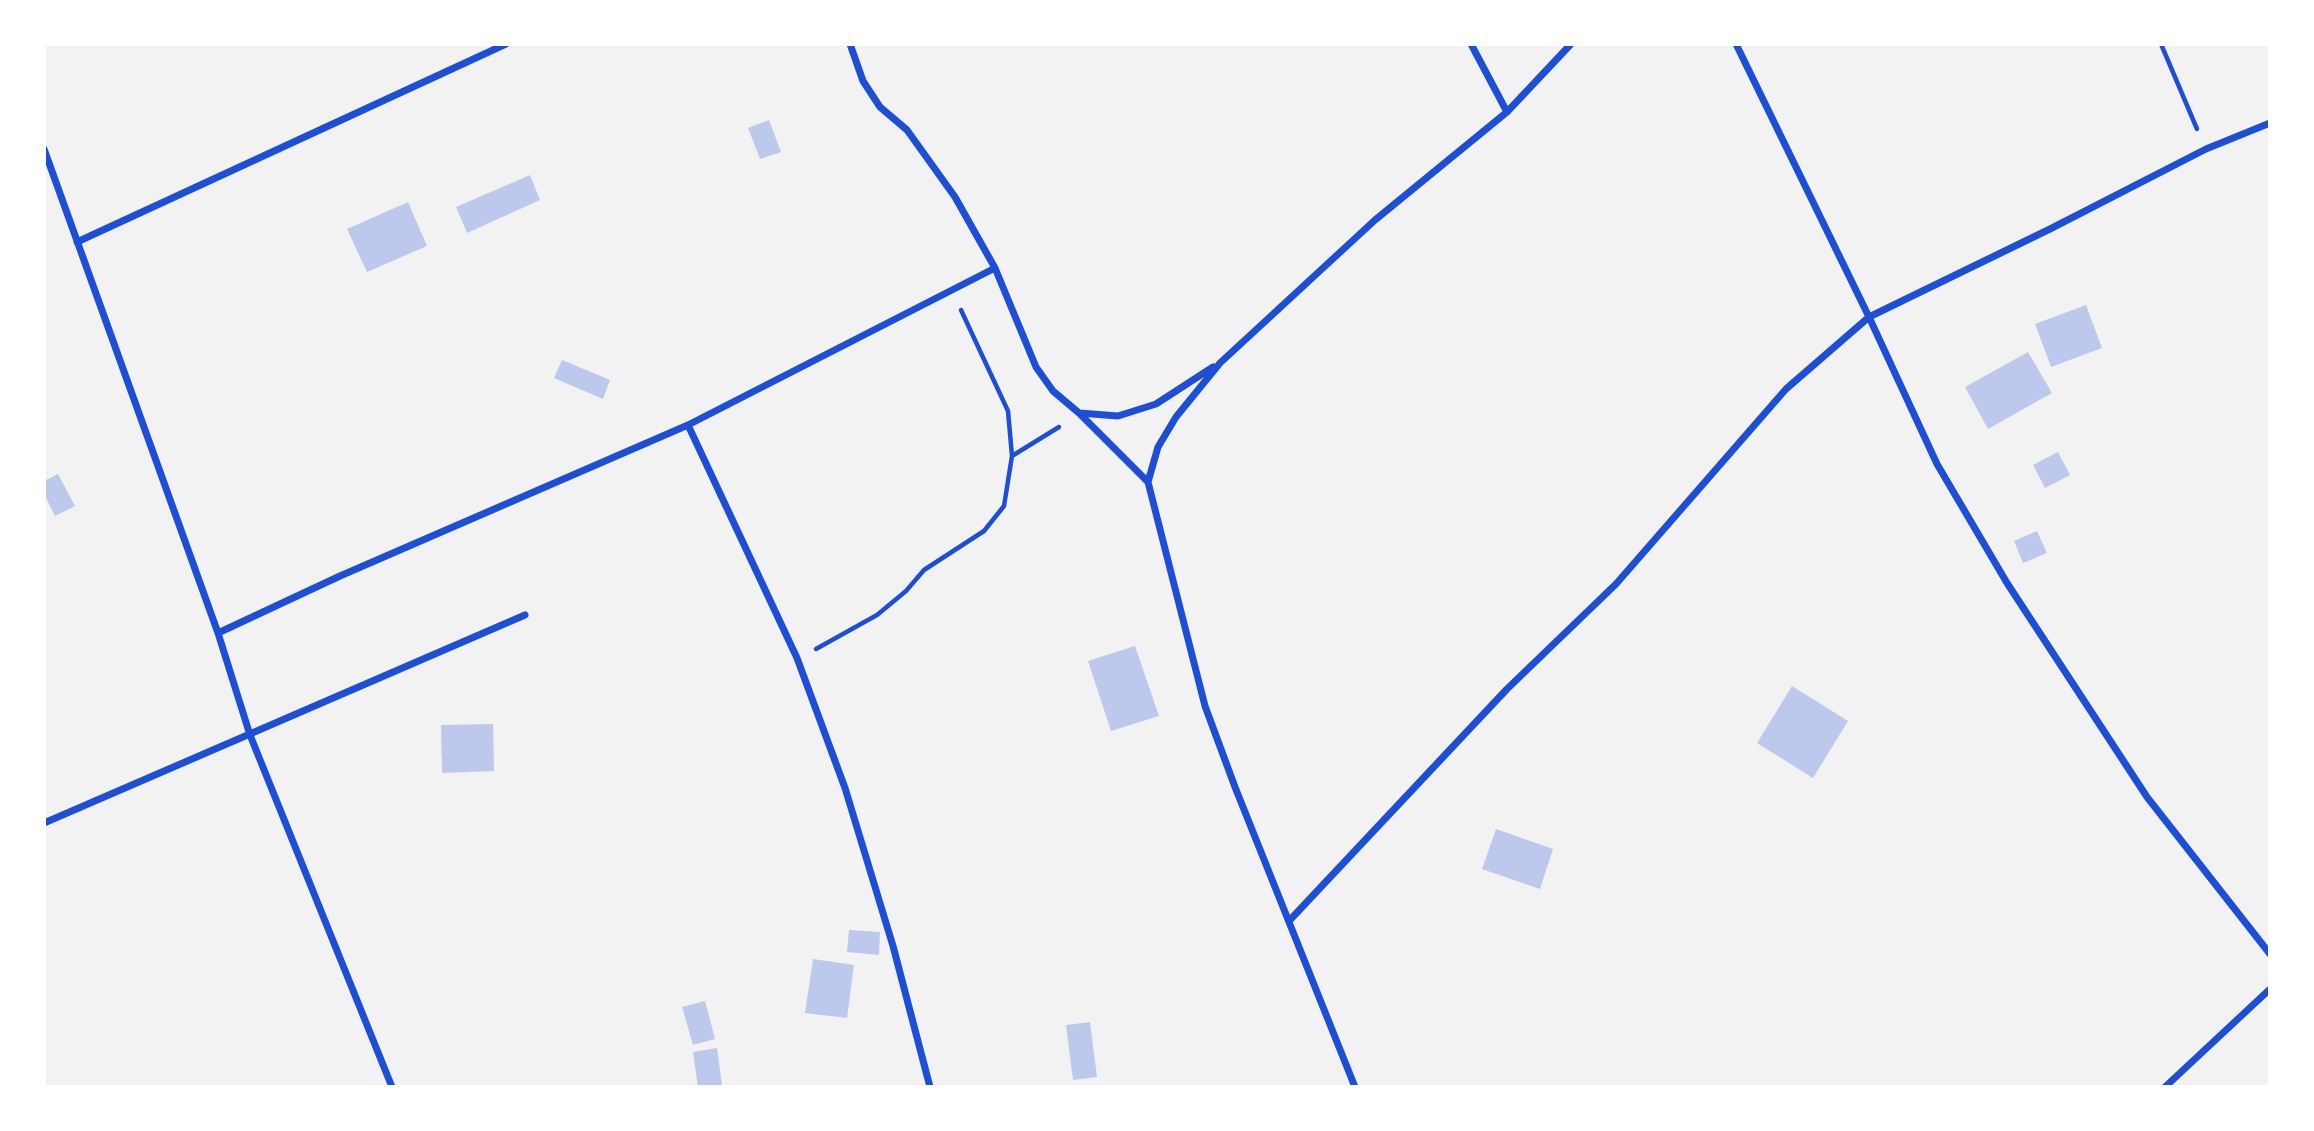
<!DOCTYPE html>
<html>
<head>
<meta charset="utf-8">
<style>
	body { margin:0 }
	#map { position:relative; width:2314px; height:1131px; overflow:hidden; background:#f2f2f2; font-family:Raleway,sans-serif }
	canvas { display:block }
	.frame { position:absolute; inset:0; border:46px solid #fff; pointer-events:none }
</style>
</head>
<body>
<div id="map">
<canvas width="2314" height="1131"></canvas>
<div class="frame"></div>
</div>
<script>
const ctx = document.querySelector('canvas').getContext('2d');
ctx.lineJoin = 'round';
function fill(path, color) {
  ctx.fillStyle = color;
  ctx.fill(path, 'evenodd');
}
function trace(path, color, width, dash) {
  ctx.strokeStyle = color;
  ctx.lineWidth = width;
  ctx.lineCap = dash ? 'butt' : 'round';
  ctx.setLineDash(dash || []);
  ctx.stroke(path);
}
const building = new Path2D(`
	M769 120 781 152 760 159 748 128Z
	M530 175 540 200 467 233 456 207Z
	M408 202 427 246 367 272 347 229Z
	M2086 305 2102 348 2051 367 2035 324Z
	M2028 352 2052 393 1988 429 1965 387Z
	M562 360 610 380 603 399 554 378Z
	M2058 452 2070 475 2045 488 2033 465Z
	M58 474 75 506 55 516 44 494V481Z
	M2037 531 2047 553 2023 563 2014 541Z
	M1135 646 1159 716 1111 731 1088 661Z
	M1792 686 1848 721 1813 778 1757 743Z
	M493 724 494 771 442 773 441 725Z
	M1496 829 1553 849 1540 889 1482 869Z
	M849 930 880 932 879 955 847 952Z
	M813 959 854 965 847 1018 805 1013Z
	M705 1001 715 1039 693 1045 682 1007Z
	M1090 1022 1097 1077 1073 1080 1066 1025Z
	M717 1048 722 1085 698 1087 693 1052Z`);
const path = new Path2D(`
	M2161 44 2197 129
	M1012 456 1059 427
	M816 649 877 615 906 591 924 570 984 531 1004 506 1012 456 1008 411 961 310`);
const minor = new Path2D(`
	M850 44 863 81 880 107 907 130 955 197 995 268 1036 367 1053 391 1079 413 1118 416 1156 404 1213 367
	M1471 44 1507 112
	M1736 44 1869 317 1937 464 2007 583 2147 797 2270 954
	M44 149 218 633 250 735 392 1087
	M77 242 506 44
	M1080 414 1148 482
	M688 425 797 658 845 788 893 946 930 1087
	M218 633 340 576 688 425 995 268
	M44 823 525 615
	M1289 921 1507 689 1616 584 1786 389 1869 317 2050 229 2206 149 2270 123
	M1355 1087 1235 787 1205 706 1148 482 1158 447 1176 417 1220 363 1375 220 1507 112 1571 44
	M2165 1087 2270 989`);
fill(building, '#bdc9ec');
trace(path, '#1d4ed8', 4.5);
trace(minor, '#1d4ed8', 7);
</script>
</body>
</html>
